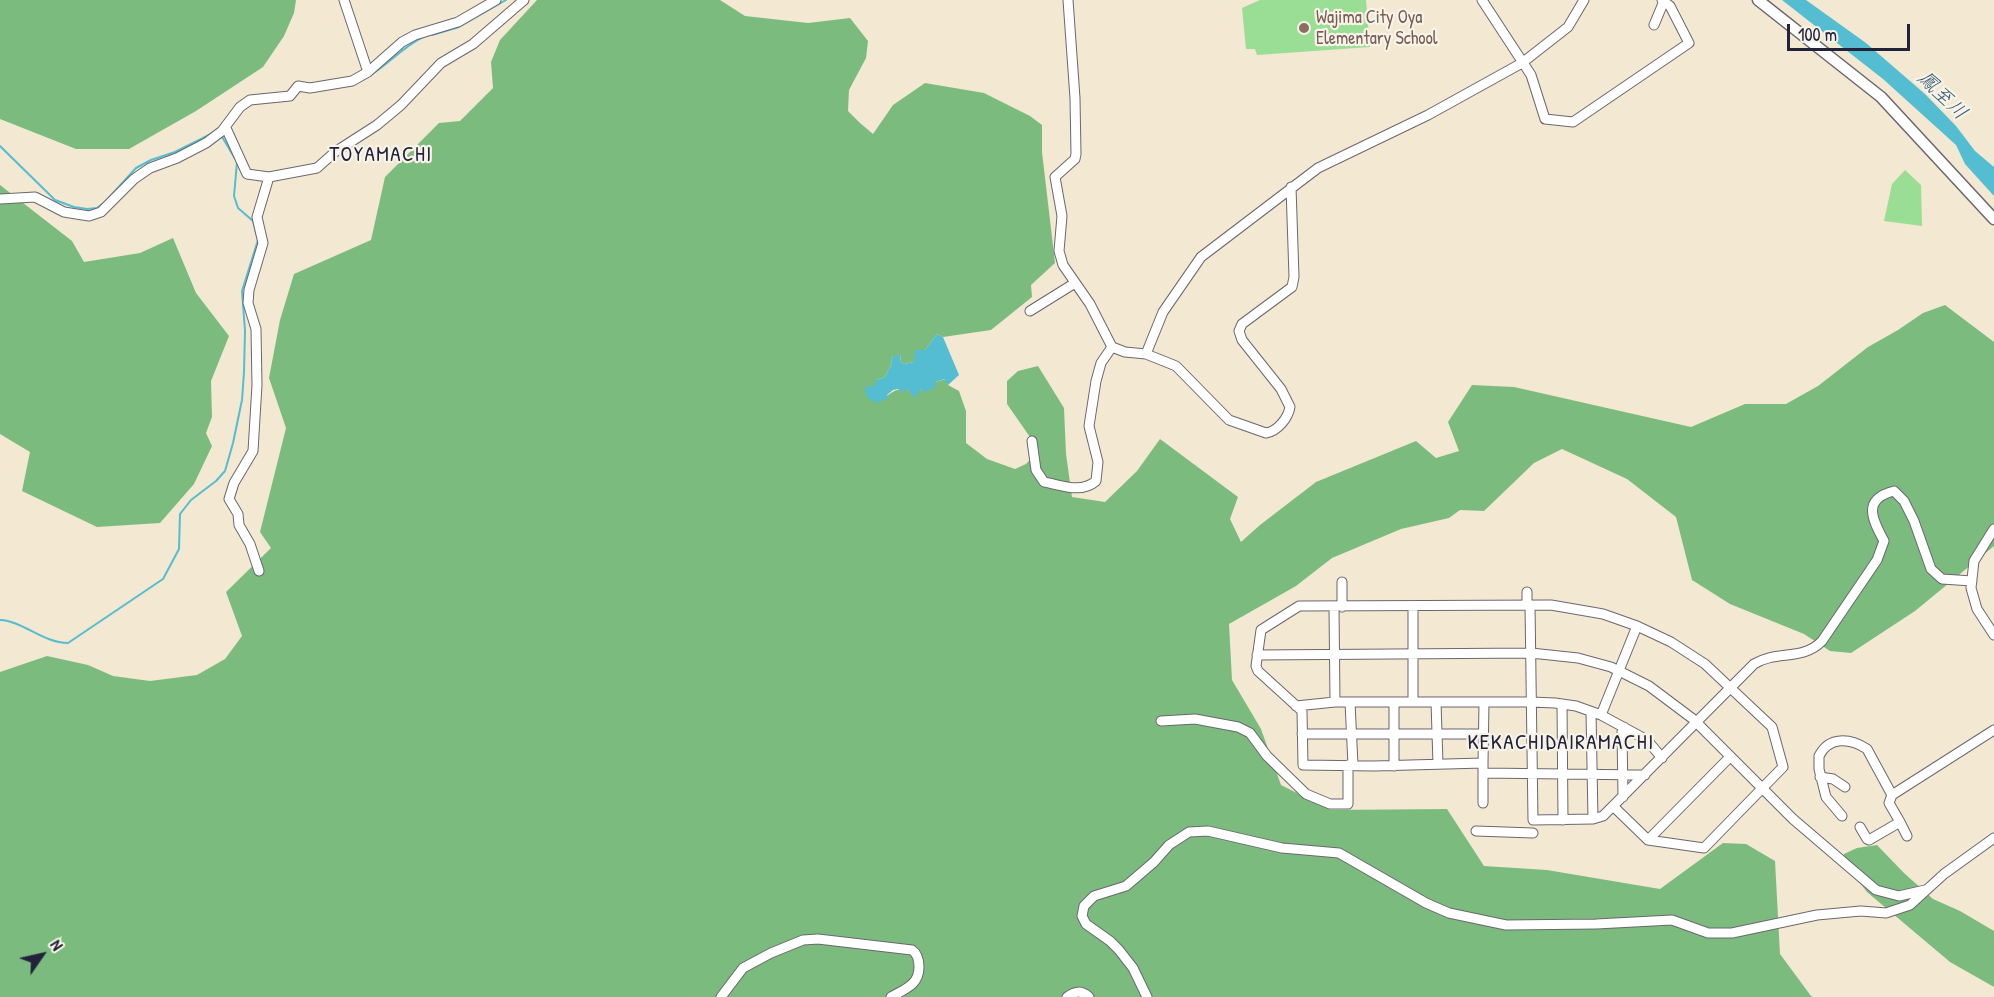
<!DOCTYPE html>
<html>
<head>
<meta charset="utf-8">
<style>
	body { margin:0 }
	#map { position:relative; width:1994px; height:997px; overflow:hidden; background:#f3e8d1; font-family:"Patrick Hand",sans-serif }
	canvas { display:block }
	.north { position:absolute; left:12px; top:925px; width:60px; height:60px; -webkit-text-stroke:4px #f7f3e8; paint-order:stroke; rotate:56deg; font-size:16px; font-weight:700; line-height:24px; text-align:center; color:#22223b }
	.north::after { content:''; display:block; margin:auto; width:21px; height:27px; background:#22223b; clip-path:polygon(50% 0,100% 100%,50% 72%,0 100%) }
	.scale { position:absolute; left:1787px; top:24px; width:123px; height:27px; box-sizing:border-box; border:3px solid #22223b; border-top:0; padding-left:8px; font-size:18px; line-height:21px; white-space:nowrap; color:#22223b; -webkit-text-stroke:4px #f7f3e8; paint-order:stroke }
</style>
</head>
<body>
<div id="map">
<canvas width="1994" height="997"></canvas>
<div class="north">N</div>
<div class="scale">100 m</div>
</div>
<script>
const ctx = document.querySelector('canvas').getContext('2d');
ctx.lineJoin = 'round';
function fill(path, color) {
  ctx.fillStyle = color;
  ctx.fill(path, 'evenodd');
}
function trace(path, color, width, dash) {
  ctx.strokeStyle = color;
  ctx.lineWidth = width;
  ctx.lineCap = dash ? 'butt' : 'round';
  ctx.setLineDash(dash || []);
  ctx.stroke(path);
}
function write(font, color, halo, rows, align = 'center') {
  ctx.font = font + ' "Patrick Hand","Klee One",sans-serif';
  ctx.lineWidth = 4.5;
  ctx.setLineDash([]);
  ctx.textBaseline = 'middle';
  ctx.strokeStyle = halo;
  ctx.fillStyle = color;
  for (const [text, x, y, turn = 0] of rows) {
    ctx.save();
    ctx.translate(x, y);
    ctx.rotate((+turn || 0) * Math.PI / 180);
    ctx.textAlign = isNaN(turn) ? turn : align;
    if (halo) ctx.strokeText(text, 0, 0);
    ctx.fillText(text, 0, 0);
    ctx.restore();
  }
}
const green = new Path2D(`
	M1260 0H1366L1370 47 1257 55 1255 49H1246L1242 8Z
	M1905 170 1921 185 1922 226 1884 221 1892 184Z`);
const forest = new Path2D(`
	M0 0H296L294 13 284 36 263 67 196 111 129 149H76L0 119Z
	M537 0H720L745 16 808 23 850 18 868 41 866 58 849 90 848 111 860 123 873 134 893 105 925 83 984 93 1030 116 1042 125V152L1055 263 1031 285 1032 297 991 330 943 337 937 334 925 350 916 356 914 362 904 364 900 361 901 355 891 358 892 363 885 377 877 380 887 396C894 390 898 389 907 389L912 394 935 382 946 379 948 385 959 391 966 411V443L987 459 1015 469 1026 464 1039 450 1007 404V381L1018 371 1038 366 1064 408 1066 454 1072 497 1105 502 1137 471 1160 439 1238 497 1230 519 1241 542 1260 525 1316 482 1416 441 1436 458 1459 451 1448 422 1472 385 1514 387 1691 427 1745 404H1786L1818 386 1868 347 1898 330 1923 313 1945 305 1994 342V546L1915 611 1851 653 1830 651 1804 634 1730 604 1692 580 1676 517 1627 479 1562 449 1534 463 1484 511 1460 510 1449 518 1401 529 1332 558 1296 586 1229 624 1232 680 1261 729 1281 785 1331 810 1447 809 1484 866 1547 870 1660 889 1723 843 1746 844 1775 861 1780 954 1811 996 1813 997H0V672L47 656 88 665 113 676 150 681 197 675 225 659 242 636 226 592 271 548 260 532 286 428 269 378 280 320 294 274 371 240 385 177 439 123 460 121 493 88 491 62 500 40Z
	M0 185 72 241 84 262 140 253 173 238 196 293 229 336 211 381 212 417 206 433 212 446 194 484 160 523 97 527 22 491 30 452 0 434Z
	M1877 845 1904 873 1933 899 1960 911 1994 931V987L1950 962 1867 892 1843 861 1844 854 1857 848Z`);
const water = new Path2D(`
	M1782 0H1806L1866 43 1925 94 1956 126 1975 151 1994 167V196L1965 164 1956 145 1883 79Z
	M937 334 943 337 959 375 948 385 945 379 935 382 936 386 926 392 921 389 915 398 907 389 901 392 898 389 893 390 887 395 888 398 877 403C868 399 866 397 865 387L874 386 877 380 885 377 892 363 891 358 901 354 900 361 904 364 914 362 915 350H925Z`);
const stream = new Path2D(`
	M432 35 459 27 506 0
	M362 80C385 69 400 48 423 37
	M253 96 265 94
	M0 146 55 200 74 207 87 209 97 208 105 202 136 168 151 160 175 152 213 133
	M0 620C23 621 43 643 68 643L163 579 179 549 180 514 191 500 216 481 225 471 233 443 242 400 244 372 245 331 242 291 258 240 253 221 238 208 234 196 237 162 221 135`);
const minor = new Path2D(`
	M344 0 368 72
	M1068 0 1075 98 1076 154 1075 159 1055 177 1062 216 1059 251 1063 265 1090 304 1112 347 1125 352 1146 354 1176 366 1229 420 1266 433C1278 431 1288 418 1290 407L1281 389 1242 340 1239 331 1242 324 1292 287 1294 277 1291 187
	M1482 0 1531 75 1545 119 1573 122 1689 43 1670 6 1662 0
	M1654 25 1664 1
	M226 128 247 174 269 177 317 168 335 152 377 125 401 105 441 63 473 44 524 0
	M0 199 35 197 64 212 89 216 101 212 134 179 150 168 177 158 206 143 222 131 240 107 250 100 290 96 298 86 310 88 352 81 368 72 402 42 415 35 458 22 496 0
	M1030 311 1075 283
	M1146 354 1163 312 1201 257 1318 168 1428 115 1522 63 1568 27 1584 0
	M1032 441 1036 470 1044 482C1061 485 1081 494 1096 481L1098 462 1089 426 1096 381 1101 363 1112 347
	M1994 529 1974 561 1971 588 1977 609 1994 635
	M259 571 250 544 239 525 238 514 229 499 234 483 253 451 257 385 256 329 248 303 249 290 263 243 257 217 269 177
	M1527 592V605
	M1530 605 1533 820 1593 819 1603 816 1613 806 1754 664C1776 650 1803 661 1822 641L1877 560 1884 541C1872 519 1862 499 1894 491L1904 501 1914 521 1931 569 1942 579 1972 581
	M1342 607V582
	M1257 655 1531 653 1578 658 1611 667 1649 686 1693 719 1793 819 1876 890 1899 896 1925 890
	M1335 702H1413V606
	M1350 702 1353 765
	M1394 702V766
	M1413 702H1531L1555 703 1576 706 1601 715 1647 740 1662 758
	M1436 702 1438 764
	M1562 704 1563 820
	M1296 706 1335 702 1334 607
	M1591 712 1593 819
	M1601 715 1637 626
	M1161 721 1195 719 1238 727 1250 733 1267 756 1306 794 1330 804H1348V765
	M1302 734H1483
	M1483 763 1484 702
	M1820 777 1833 779 1845 787
	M1623 797 1622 732 1624 727
	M1483 803V773
	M1613 806 1648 840 1704 848 1783 767 1772 727 1705 664 1671 642 1637 626 1603 614 1551 605 1299 606 1261 630 1256 666 1258 671 1302 711 1303 765 1374 766 1483 763V773L1645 775
	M1842 816 1826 797 1819 769V756C1829 736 1850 738 1867 749L1892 795 1994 730
	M1900 822 1907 836
	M1860 827 1867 839 1869 840 1900 822 1889 803 1892 795
	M1476 831 1533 833
	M1648 840 1730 757
	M721 997 743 968 771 953 803 940 818 939 912 950C918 954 919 960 919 967 919 985 905 989 891 997
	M1067 997C1075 991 1081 990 1089 997
	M1147 997 1133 968 1119 950 1110 941 1086 924 1082 916 1084 906 1094 896 1126 886 1154 862 1169 845 1189 832 1208 831 1282 848 1339 853 1426 903 1449 913 1506 925 1596 924 1672 920 1708 933H1732L1817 915 1861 911 1886 913 1910 905 1944 874 1994 838`);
const tertiary = new Path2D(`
	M1758 0 1881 97 1994 219`);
const markers = [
	[1304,28,6,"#8d6e63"]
];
const educationNames = [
	["Wajima City Oya",1316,18],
	["Elementary School",1316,39]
];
const waterNames = [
	["鳳至川",1942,96,44]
];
const quarterNames = [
	["TOYAMACHI",381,155],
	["KEKACHIDAIRAMACHI",1561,743]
];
fill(green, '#9add94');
fill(forest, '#7bbc7e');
fill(water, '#54bdd1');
trace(stream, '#54bdd1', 2);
trace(minor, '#6b6770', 11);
trace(tertiary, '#6b6770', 13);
trace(minor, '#fff', 9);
trace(tertiary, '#fff', 10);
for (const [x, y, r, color] of markers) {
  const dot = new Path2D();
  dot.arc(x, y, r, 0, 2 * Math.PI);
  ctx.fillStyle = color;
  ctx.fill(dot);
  trace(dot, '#f7f3e8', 2);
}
write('18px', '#785e54', '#f7f3e8', educationNames, 'left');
write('italic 20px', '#345870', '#f7f3e8', waterNames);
ctx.letterSpacing = '1.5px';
write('21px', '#22223b', '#f7f3e8', quarterNames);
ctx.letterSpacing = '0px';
</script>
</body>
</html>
